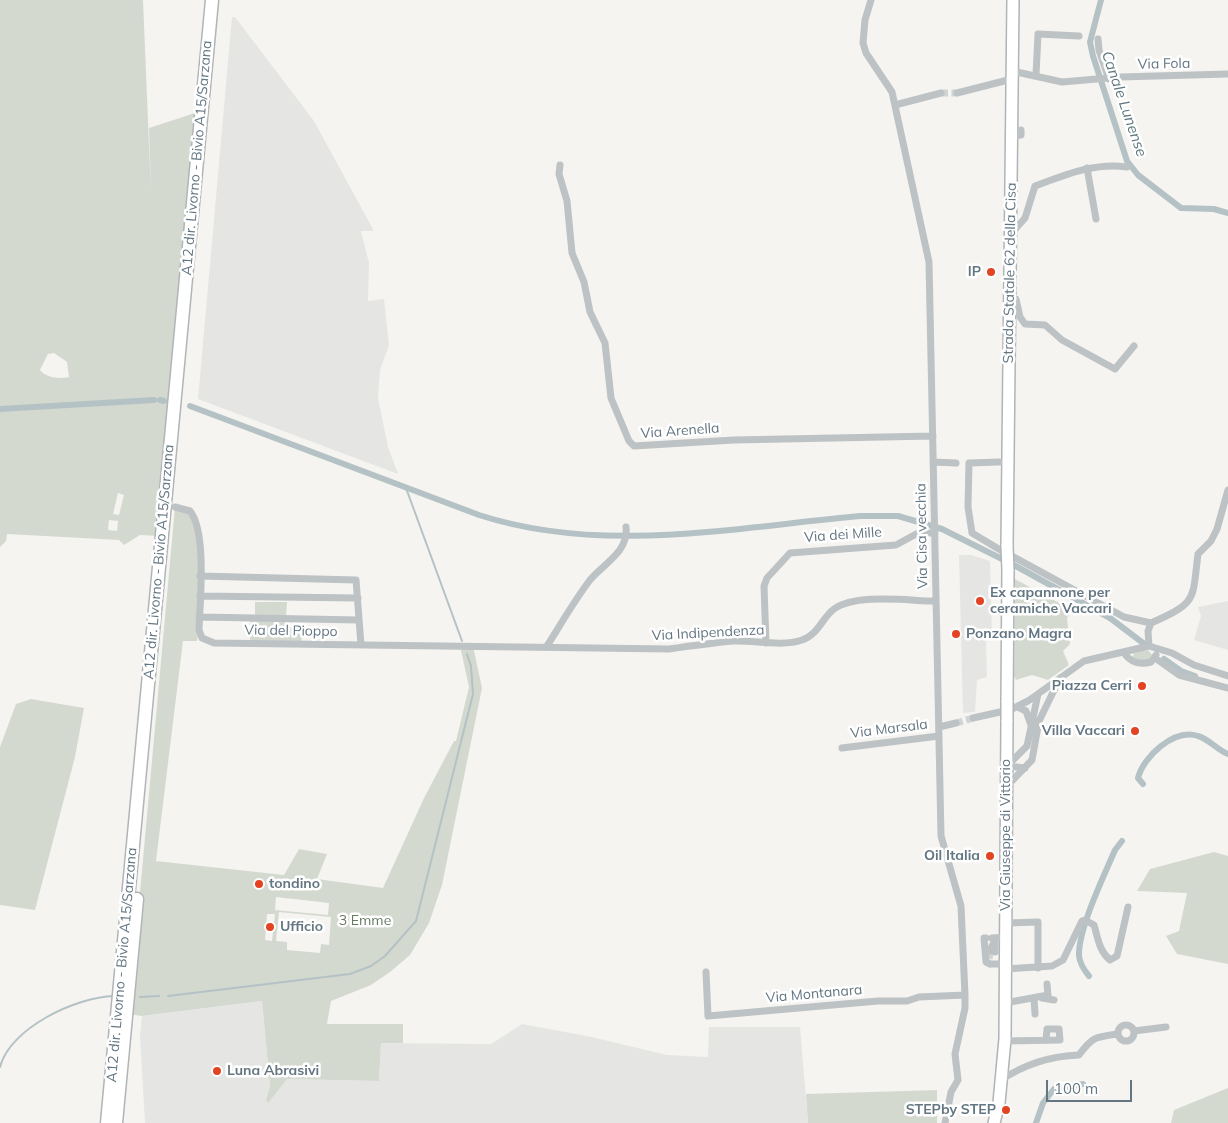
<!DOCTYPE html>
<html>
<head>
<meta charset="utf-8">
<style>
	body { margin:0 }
	#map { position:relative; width:1228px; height:1123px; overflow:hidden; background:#f5f4f0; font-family:Mulish,sans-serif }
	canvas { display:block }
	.scale { position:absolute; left:1046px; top:1080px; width:86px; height:22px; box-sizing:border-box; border:2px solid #637682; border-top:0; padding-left:6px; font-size:15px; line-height:18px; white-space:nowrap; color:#637682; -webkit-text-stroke:4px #fff; paint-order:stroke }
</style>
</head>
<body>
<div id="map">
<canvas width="1228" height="1123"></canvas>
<div class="scale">100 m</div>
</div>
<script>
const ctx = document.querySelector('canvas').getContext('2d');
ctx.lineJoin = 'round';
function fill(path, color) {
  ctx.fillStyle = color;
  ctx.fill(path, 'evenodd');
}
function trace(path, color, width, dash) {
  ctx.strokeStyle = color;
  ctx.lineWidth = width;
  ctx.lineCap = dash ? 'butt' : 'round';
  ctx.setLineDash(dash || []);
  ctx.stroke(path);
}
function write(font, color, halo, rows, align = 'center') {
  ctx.font = font + ' Mulish,sans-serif';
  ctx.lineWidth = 5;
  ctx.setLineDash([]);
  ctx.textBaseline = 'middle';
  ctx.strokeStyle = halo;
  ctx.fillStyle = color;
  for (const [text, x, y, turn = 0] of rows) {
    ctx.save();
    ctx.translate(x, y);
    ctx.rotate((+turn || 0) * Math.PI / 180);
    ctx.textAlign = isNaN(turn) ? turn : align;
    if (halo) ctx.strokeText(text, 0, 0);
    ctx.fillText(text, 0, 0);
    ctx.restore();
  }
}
const built = new Path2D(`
	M232 17H235L314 121 374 231H361L369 263 368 301 384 299 389 345 380 370 378 398 388 447 398 474 198 399Z
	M959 555H971L990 561 992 635 986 639 987 677 977 680 975 712 963 713Z
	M1228 601V650L1194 640 1201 616 1198 607Z
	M262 1001 270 1086 266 1100 287 1079 379 1081 381 1043 491 1044 522 1024 592 1037 667 1055 708 1057 709 1027H800L808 1123H145L140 1037 142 1016Z`);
const green = new Path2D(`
	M0 0H143L151 193 149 128 195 113 206 0H210L160 536 140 535 124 545 119 540 7 534 6 541 0 547ZM54 353 67 362 69 377C60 379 46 378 40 370L48 354ZM118 493 124 495 119 515 113 514ZM109 520 118 521 117 531 108 530Z
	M175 507 194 516 201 560 199 630 197 641H183L156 861 284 875 299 849 327 854 317 879 383 888 424 798 454 741H456L469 687 460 646H473L482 688 442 885 429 923 410 955 390 972 371 985 331 1001 327 1024H403V1043H381L379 1081 287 1079 268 1103 266 1100 270 1086 262 1001 142 1016 129 1014ZM276 897 329 903 328 915 275 910ZM279 912 331 917 329 945 321 944 320 953 287 950V942L276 941ZM267 914H275L272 941 265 940Z
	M1015 579 1072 610 1067 618 1070 644 1063 651 1069 665 1048 680 1032 675 1016 680 1014 676Z
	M255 602H287L286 616 290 617 289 627H298L297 632 302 636 301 643 250 641 251 616H255Z
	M1148 650 1152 655 1148 660 1141 662 1133 657 1134 652Z
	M31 699 84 708 75 757 35 910 0 905V747L16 704Z
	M1214 852 1228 856V964L1177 954 1166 936 1179 931 1187 893 1137 891 1150 869Z
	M1228 1088V1123H1171L1174 1110Z
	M937 1090V1123H808L806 1094Z`);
const stream = new Path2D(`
	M406 488 462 641
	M168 996 350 974 371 966 385 956 416 921 473 694 471 666 467 654
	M140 997 159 996
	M0 1067C10 1028 76 997 114 996`);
const canal = new Path2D(`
	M1101 0 1090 42 1093 56 1127 161 1138 175 1181 208 1214 209 1228 213
	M160 400 164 401
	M190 406 479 515C602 555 736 527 861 516H898L942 529 1014 565 1110 618 1143 643
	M0 409 154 400
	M1164 659 1181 671 1195 676
	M1143 784 1138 778C1143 757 1174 728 1198 736 1209 739 1217 750 1228 754
	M1089 976C1084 970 1080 964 1079 956 1078 929 1104 876 1115 850L1122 841
	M1036 1123 1043 1103 1054 1089 1083 1084`);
const minorTunnel = new Path2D(`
	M941 93H957
	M956 723 973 718
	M989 959 990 951`);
const minor = new Path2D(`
	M871 0 865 20 863 43 866 53 892 92 929 262 941 836 961 906 965 995V1008L955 1054 958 1080 951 1092 945 1123
	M1098 39 1099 50 1109 79
	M1012 71 1062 82 1120 77 1228 74
	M1036 75 1038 34 1079 36
	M957 93 1012 79
	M895 105 941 93
	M1012 136 1021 135V130
	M560 165 559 174 567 201 572 253 584 282 590 312 605 343 611 398 629 441 634 446 734 440 933 436
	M1087 168 1096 219
	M1011 234 1025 218 1035 186C1065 175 1095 162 1127 167
	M1010 300 1016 299 1020 317 1025 324 1045 325 1062 340 1115 369 1134 346
	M933 462 956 463
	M999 462 969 463 968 507 972 533 1002 551
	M175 507 190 511C207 532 200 602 199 630L202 638 214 643 669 649C690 646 712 643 733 641 755 640 781 647 802 640 818 635 822 618 834 609 857 593 909 601 936 601
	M1012 556 1124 617 1151 623
	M200 576 356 580 361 645
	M200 596 358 598
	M199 617 359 620
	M766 643 764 586 767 578 790 553 896 545 918 533H935
	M547 646C561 624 574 601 590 580 603 564 629 552 626 527
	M1149 646 1172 653 1194 665 1228 676
	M1124 653C1131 663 1140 665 1151 662L1156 655
	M1155 658 1179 675 1228 688
	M1018 707 1026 711 1031 725
	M1012 709 1028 701 1084 661 1149 646 1148 631 1151 623C1198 602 1192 601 1198 554L1211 541 1217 529 1228 490
	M973 718 1000 712
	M939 727 956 723
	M842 748 939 736
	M1025 768 1007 766 1027 746 1038 694
	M1007 786 1032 760 1039 721 1060 678
	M1006 923 1038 922V968
	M986 938H984L986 962 990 964
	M992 938 1006 937
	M990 951 995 939
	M995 952V939
	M990 964H999L1005 969 1052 966 1063 960 1082 921 1085 920 1094 925C1098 938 1099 951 1110 960L1117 956 1128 907
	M706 972 708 1016 878 1001H907L919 997 965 995
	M1034 998 1035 1014
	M1042 998 1054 1000
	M1005 1003 1048 995 1047 984
	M1118 1033a8 8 0 1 1 16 0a8 8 0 1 1-16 0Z
	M1134 1031 1166 1027
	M1005 1041 1060 1040 1059 1029H1047L1046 1039
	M1001 1080C1025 1064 1051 1056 1079 1055 1092 1037 1095 1037 1117 1034`);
const primary = new Path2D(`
	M1007 546 1013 0
	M1007 702 1008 570
	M994 1123 999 1103 1005 1039 1007 720`);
const motorway = new Path2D(`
	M107 1123 212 0
	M116 1123 137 899`);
const primaryBridge = new Path2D(`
	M1007 546 1008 570
	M1007 720V702`);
const markers = [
	[991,272,5,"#e24323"],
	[980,601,5,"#e24323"],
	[956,634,5,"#e24323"],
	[1142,686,5,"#e24323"],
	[1135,731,5,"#e24323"],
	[990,856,5,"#e24323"],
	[259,884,5,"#e24323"],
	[270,927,5,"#e24323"],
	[217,1071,5,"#e24323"],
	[1006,1110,5,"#e24323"]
];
const streetNames = [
	["Via Fola",1164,64,-1],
	["A12 dir. Livorno - Bivio A15/Sarzana",197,158,-85],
	["Strada Statale 62 della Cisa",1010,273,-89],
	["Via Arenella",680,431,-4],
	["Via dei Mille",843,535,-4],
	["Via Cisa vecchia",922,536,-91],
	["A12 dir. Livorno - Bivio A15/Sarzana",159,562,-85],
	["Via del Pioppo",291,631,1],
	["Via Indipendenza",708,633,-3],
	["Via Marsala",889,729,-7],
	["Via Giuseppe di Vittorio",1006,835,-90],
	["A12 dir. Livorno - Bivio A15/Sarzana",122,965,-85],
	["Via Montanara",814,994,-5]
];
const poiNames = [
	["IP",981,272],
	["Ex capannone per",990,593,"left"],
	["ceramiche Vaccari",990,609,"left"],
	["Ponzano Magra",966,634,"left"],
	["Piazza Cerri",1132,686],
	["Villa Vaccari",1125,731],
	["Oil Italia",980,856],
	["tondino",269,884,"left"],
	["Ufficio",280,927,"left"],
	["Luna Abrasivi",227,1071,"left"],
	["STEPby STEP",996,1110]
];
const parkNames = [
	["3 Emme",365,921]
];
const waterNames = [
	["Canale Lunense",1124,104,71]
];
fill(built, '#e5e6e4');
fill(green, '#d4d9d0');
trace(stream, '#b4c2c5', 2);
trace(canal, '#b4c2c5', 6);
trace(minorTunnel, '#d0d4d4', 7, [7, 3.5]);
trace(primary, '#afb4b8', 14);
trace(motorway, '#b1b5b8', 15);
trace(minor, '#bdc2c5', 7);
trace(primary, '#fff', 11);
trace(motorway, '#fff', 12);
trace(primaryBridge, '#afb4b8', 14, []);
trace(primaryBridge, '#fff', 11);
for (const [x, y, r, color] of markers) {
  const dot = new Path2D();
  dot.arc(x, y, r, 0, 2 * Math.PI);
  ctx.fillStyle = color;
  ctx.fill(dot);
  trace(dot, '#fff', 2);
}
write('14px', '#637682', '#fff', streetNames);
write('bold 14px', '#637682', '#fff', poiNames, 'right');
write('14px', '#687962', '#fff', parkNames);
write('italic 15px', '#5f787f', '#fff', waterNames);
</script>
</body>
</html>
